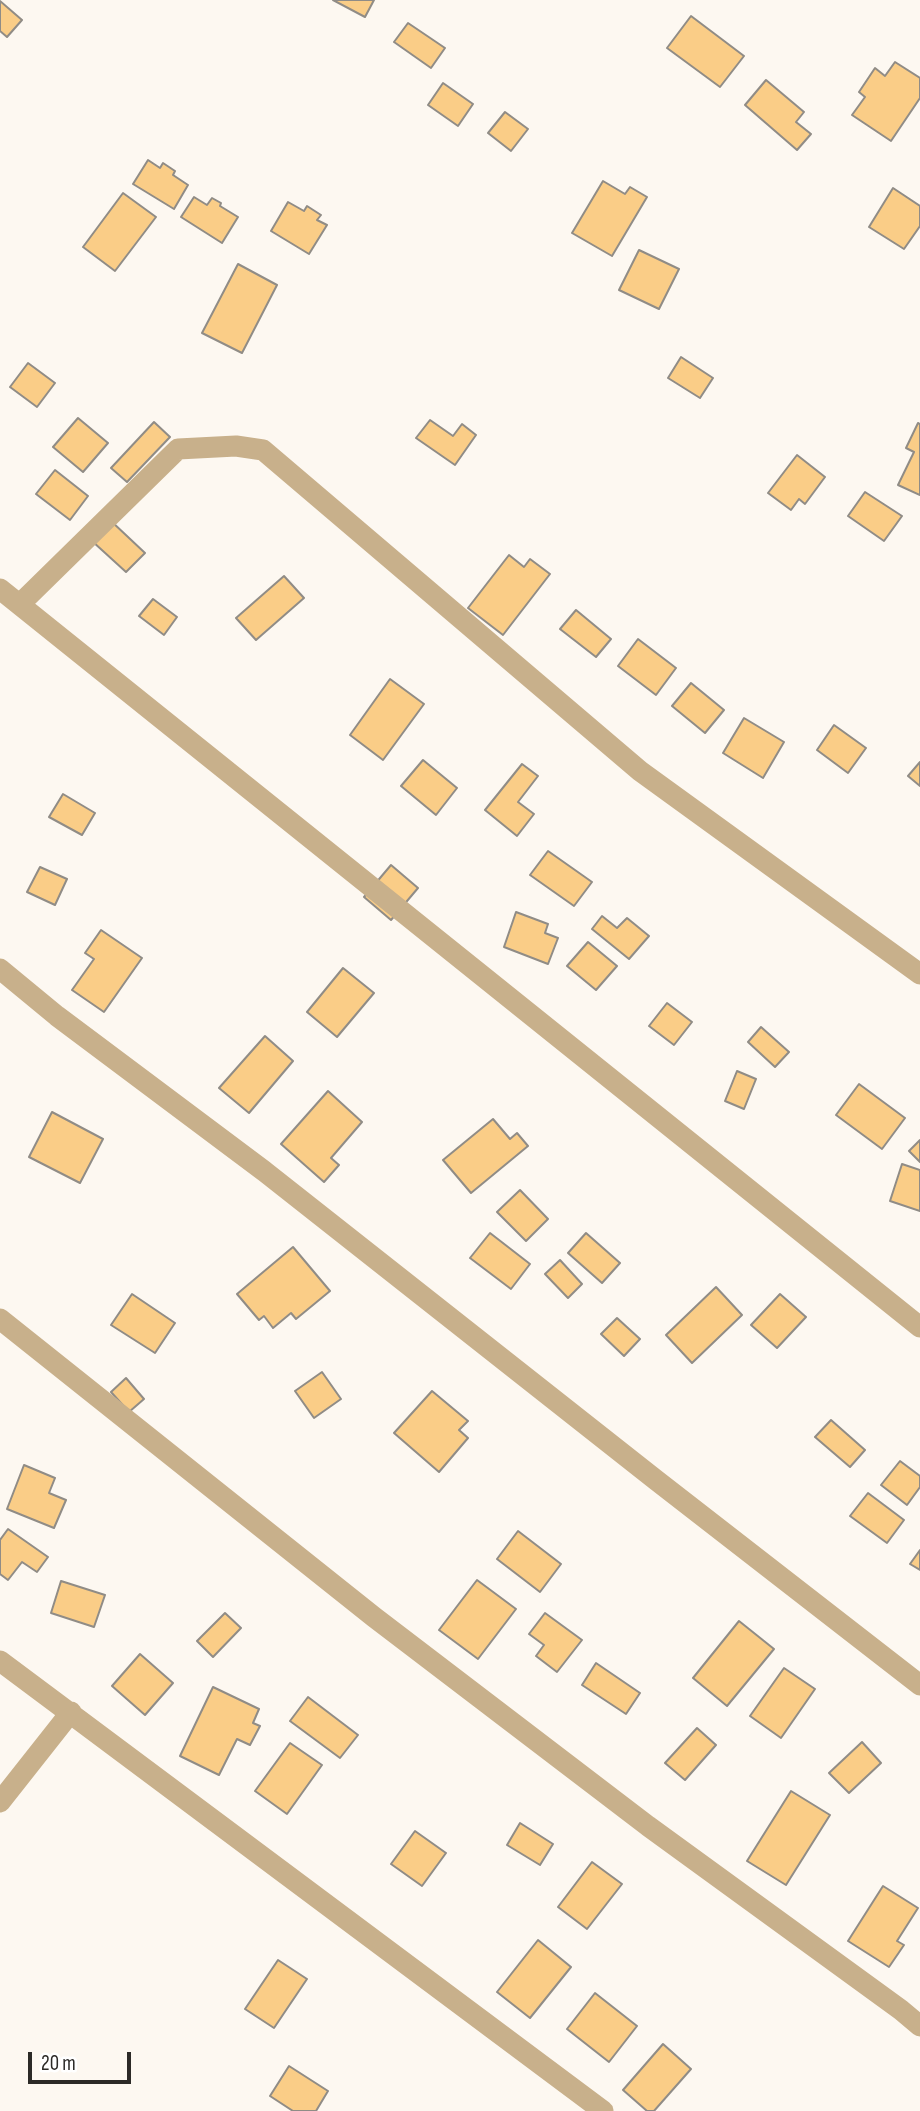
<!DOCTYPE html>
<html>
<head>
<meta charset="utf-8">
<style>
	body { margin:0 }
	#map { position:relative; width:920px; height:2111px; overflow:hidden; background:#fdf8f1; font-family:"Sofia Sans Condensed",sans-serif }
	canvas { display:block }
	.scale { position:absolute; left:28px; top:2052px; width:103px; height:32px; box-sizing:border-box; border:4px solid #2c2a27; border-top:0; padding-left:9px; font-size:21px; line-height:24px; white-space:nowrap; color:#2c2a27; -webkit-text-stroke:5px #fff; paint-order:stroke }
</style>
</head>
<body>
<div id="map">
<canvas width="920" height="2111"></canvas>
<div class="scale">20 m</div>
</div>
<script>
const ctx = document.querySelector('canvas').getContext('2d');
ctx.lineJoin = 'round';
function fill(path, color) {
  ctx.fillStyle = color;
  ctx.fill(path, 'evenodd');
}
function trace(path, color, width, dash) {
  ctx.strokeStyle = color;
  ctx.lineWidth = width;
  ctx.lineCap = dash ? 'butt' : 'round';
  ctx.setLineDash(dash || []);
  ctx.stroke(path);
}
const building = new Path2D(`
	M333 0H374L365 17Z
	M0 1 22 20 7 37 0 31Z
	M691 16 744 56 720 87 667 48Z
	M408 23 445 48 431 68 394 42Z
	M895 62 920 78V98L891 141 852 115 865 97 859 92 875 68 885 76Z
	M766 80 804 112 796 122 811 134 797 150 745 105Z
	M443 83 473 104 458 126 428 105Z
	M505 112 528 129 511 151 488 133Z
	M148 160 160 168 163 163 175 171 173 175 188 185 174 209 133 184Z
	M603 181 625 194 630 187 647 197 612 256 572 233Z
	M893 188 920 206V226L904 249 869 227Z
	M123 193 156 217 115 271 83 247Z
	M194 197 207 205 212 198 221 203 220 206 238 217 222 243 181 217Z
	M288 202 304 211 307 206 321 215 317 220 327 225 309 254 271 231Z
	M639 250 679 269 659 309 619 290Z
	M238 264 277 285 242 353 202 333Z
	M681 357 713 378 700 398 668 378Z
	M28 363 55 383 37 407 10 387Z
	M78 418 108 443 83 472 53 447Z
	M430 420 453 436 462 424 476 435 455 465 416 438Z
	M154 422 170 437 127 482 111 468Z
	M918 423 920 424V495L898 485 914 452 906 448Z
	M797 455 825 477 805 504 799 499 791 510 768 493Z
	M55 470 88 496 70 520 36 494Z
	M865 492 902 516 884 541 848 516Z
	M111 521 145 553 126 572 92 541Z
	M509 555 524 567 530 559 550 574 503 635 468 608Z
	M284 576 304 598 256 640 236 618Z
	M153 599 177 617 164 635 139 616Z
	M576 610 611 639 596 657 560 629Z
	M638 639 676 668 656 695 618 666Z
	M390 679 424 704 383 760 350 735Z
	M691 683 724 710 705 733 672 706Z
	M744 718 784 742 763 778 723 753Z
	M834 725 866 748 848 773 817 750Z
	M423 760 457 788 436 815 401 786Z
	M920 762V786L908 776Z
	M522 764 538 776 518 802 534 814 517 836 485 810Z
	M63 794 95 813 82 835 49 817Z
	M548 851 592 882 574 906 530 875Z
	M391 865 418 888 391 920 364 897Z
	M40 867 67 879 55 905 27 892Z
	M516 912 548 924 545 933 558 938 548 964 504 947Z
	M602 916 617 928 627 918 649 936 629 959 592 929Z
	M101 930 142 958 104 1012 72 990 94 959 85 953Z
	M588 942 617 966 596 990 567 966Z
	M343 968 374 993 337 1037 307 1012Z
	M667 1003 692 1022 674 1045 649 1026Z
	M761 1027 789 1052 775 1067 748 1042Z
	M265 1036 293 1061 249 1113 219 1088Z
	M737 1071 756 1079 744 1109 725 1101Z
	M859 1084 905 1118 882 1149 836 1115Z
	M328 1091 362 1122 331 1158 339 1165 324 1182 281 1144Z
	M52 1112 103 1139 80 1183 29 1157Z
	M493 1119 510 1139 517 1133 528 1146 471 1193 443 1160Z
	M920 1140V1162L909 1151Z
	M902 1164 920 1170V1211L890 1201Z
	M520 1190 548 1219 526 1241 497 1212Z
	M490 1233 530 1264 511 1289 470 1258Z
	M586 1233 620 1263 602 1283 568 1253Z
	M293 1247 330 1291 296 1319 291 1313 273 1328 264 1316 259 1320 237 1294Z
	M560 1260 582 1284 568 1298 545 1274Z
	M716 1287 742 1315 692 1363 666 1335Z
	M132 1294 175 1323 155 1353 111 1325Z
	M780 1294 806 1317 777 1348 751 1325Z
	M617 1318 640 1339 624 1356 601 1334Z
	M322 1372 341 1399 314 1418 295 1391Z
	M126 1378 144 1399 129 1412 111 1392Z
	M432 1391 468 1421 459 1430 468 1438 439 1472 394 1433Z
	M831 1420 865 1450 850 1467 815 1437Z
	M900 1461 920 1476V1487L907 1505 881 1485Z
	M24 1465 55 1478 49 1493 66 1500 54 1528 7 1509Z
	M868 1493 904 1520 887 1543 850 1516Z
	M8 1529 48 1557 37 1572 22 1562 8 1580 0 1574V1540Z
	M518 1531 561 1564 540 1592 497 1559Z
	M920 1550V1570L910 1564Z
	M477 1580 516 1609 478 1659 439 1630Z
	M61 1581 105 1595 94 1627 51 1613Z
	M225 1613 241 1628 213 1657 197 1641Z
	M545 1613 582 1640 557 1672 536 1656 544 1645 529 1634Z
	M739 1621 774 1649 727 1706 693 1678Z
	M140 1654 173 1683 145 1715 112 1686Z
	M596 1663 640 1693 626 1714 582 1685Z
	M784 1668 815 1689 781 1738 750 1716Z
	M213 1687 259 1709 253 1723 260 1726 250 1745 237 1739 219 1775 180 1756Z
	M308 1697 358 1735 340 1758 290 1721Z
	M697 1728 716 1745 685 1780 665 1763Z
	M862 1742 881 1763 849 1793 829 1773Z
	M290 1743 322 1765 287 1814 255 1791Z
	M791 1791 830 1815 786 1885 747 1861Z
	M520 1823 553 1844 540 1865 507 1845Z
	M415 1831 446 1853 422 1886 391 1864Z
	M592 1862 622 1884 587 1929 558 1907Z
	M883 1886 918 1908 897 1941 904 1945 889 1967 848 1941Z
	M538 1940 571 1967 530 2018 497 1992Z
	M278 1960 307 1979 274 2028 245 2009Z
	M595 1993 637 2026 609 2062 567 2029Z
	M663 2044 691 2069 654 2111H647L623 2090Z
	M289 2066 328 2091 316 2111H293L270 2096Z`);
const minor = new Path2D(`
	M0 589 920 1327
	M20 604 178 449 236 446 263 450 640 771 920 974
	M0 969 57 1016 264 1171 656 1480 920 1685
	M0 1319 374 1617 648 1826 901 2010 920 2026
	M0 1661 603 2111
	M0 1802 71 1712`);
fill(building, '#facd87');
trace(building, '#908c86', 2);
trace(minor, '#c8b08b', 21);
</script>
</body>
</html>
